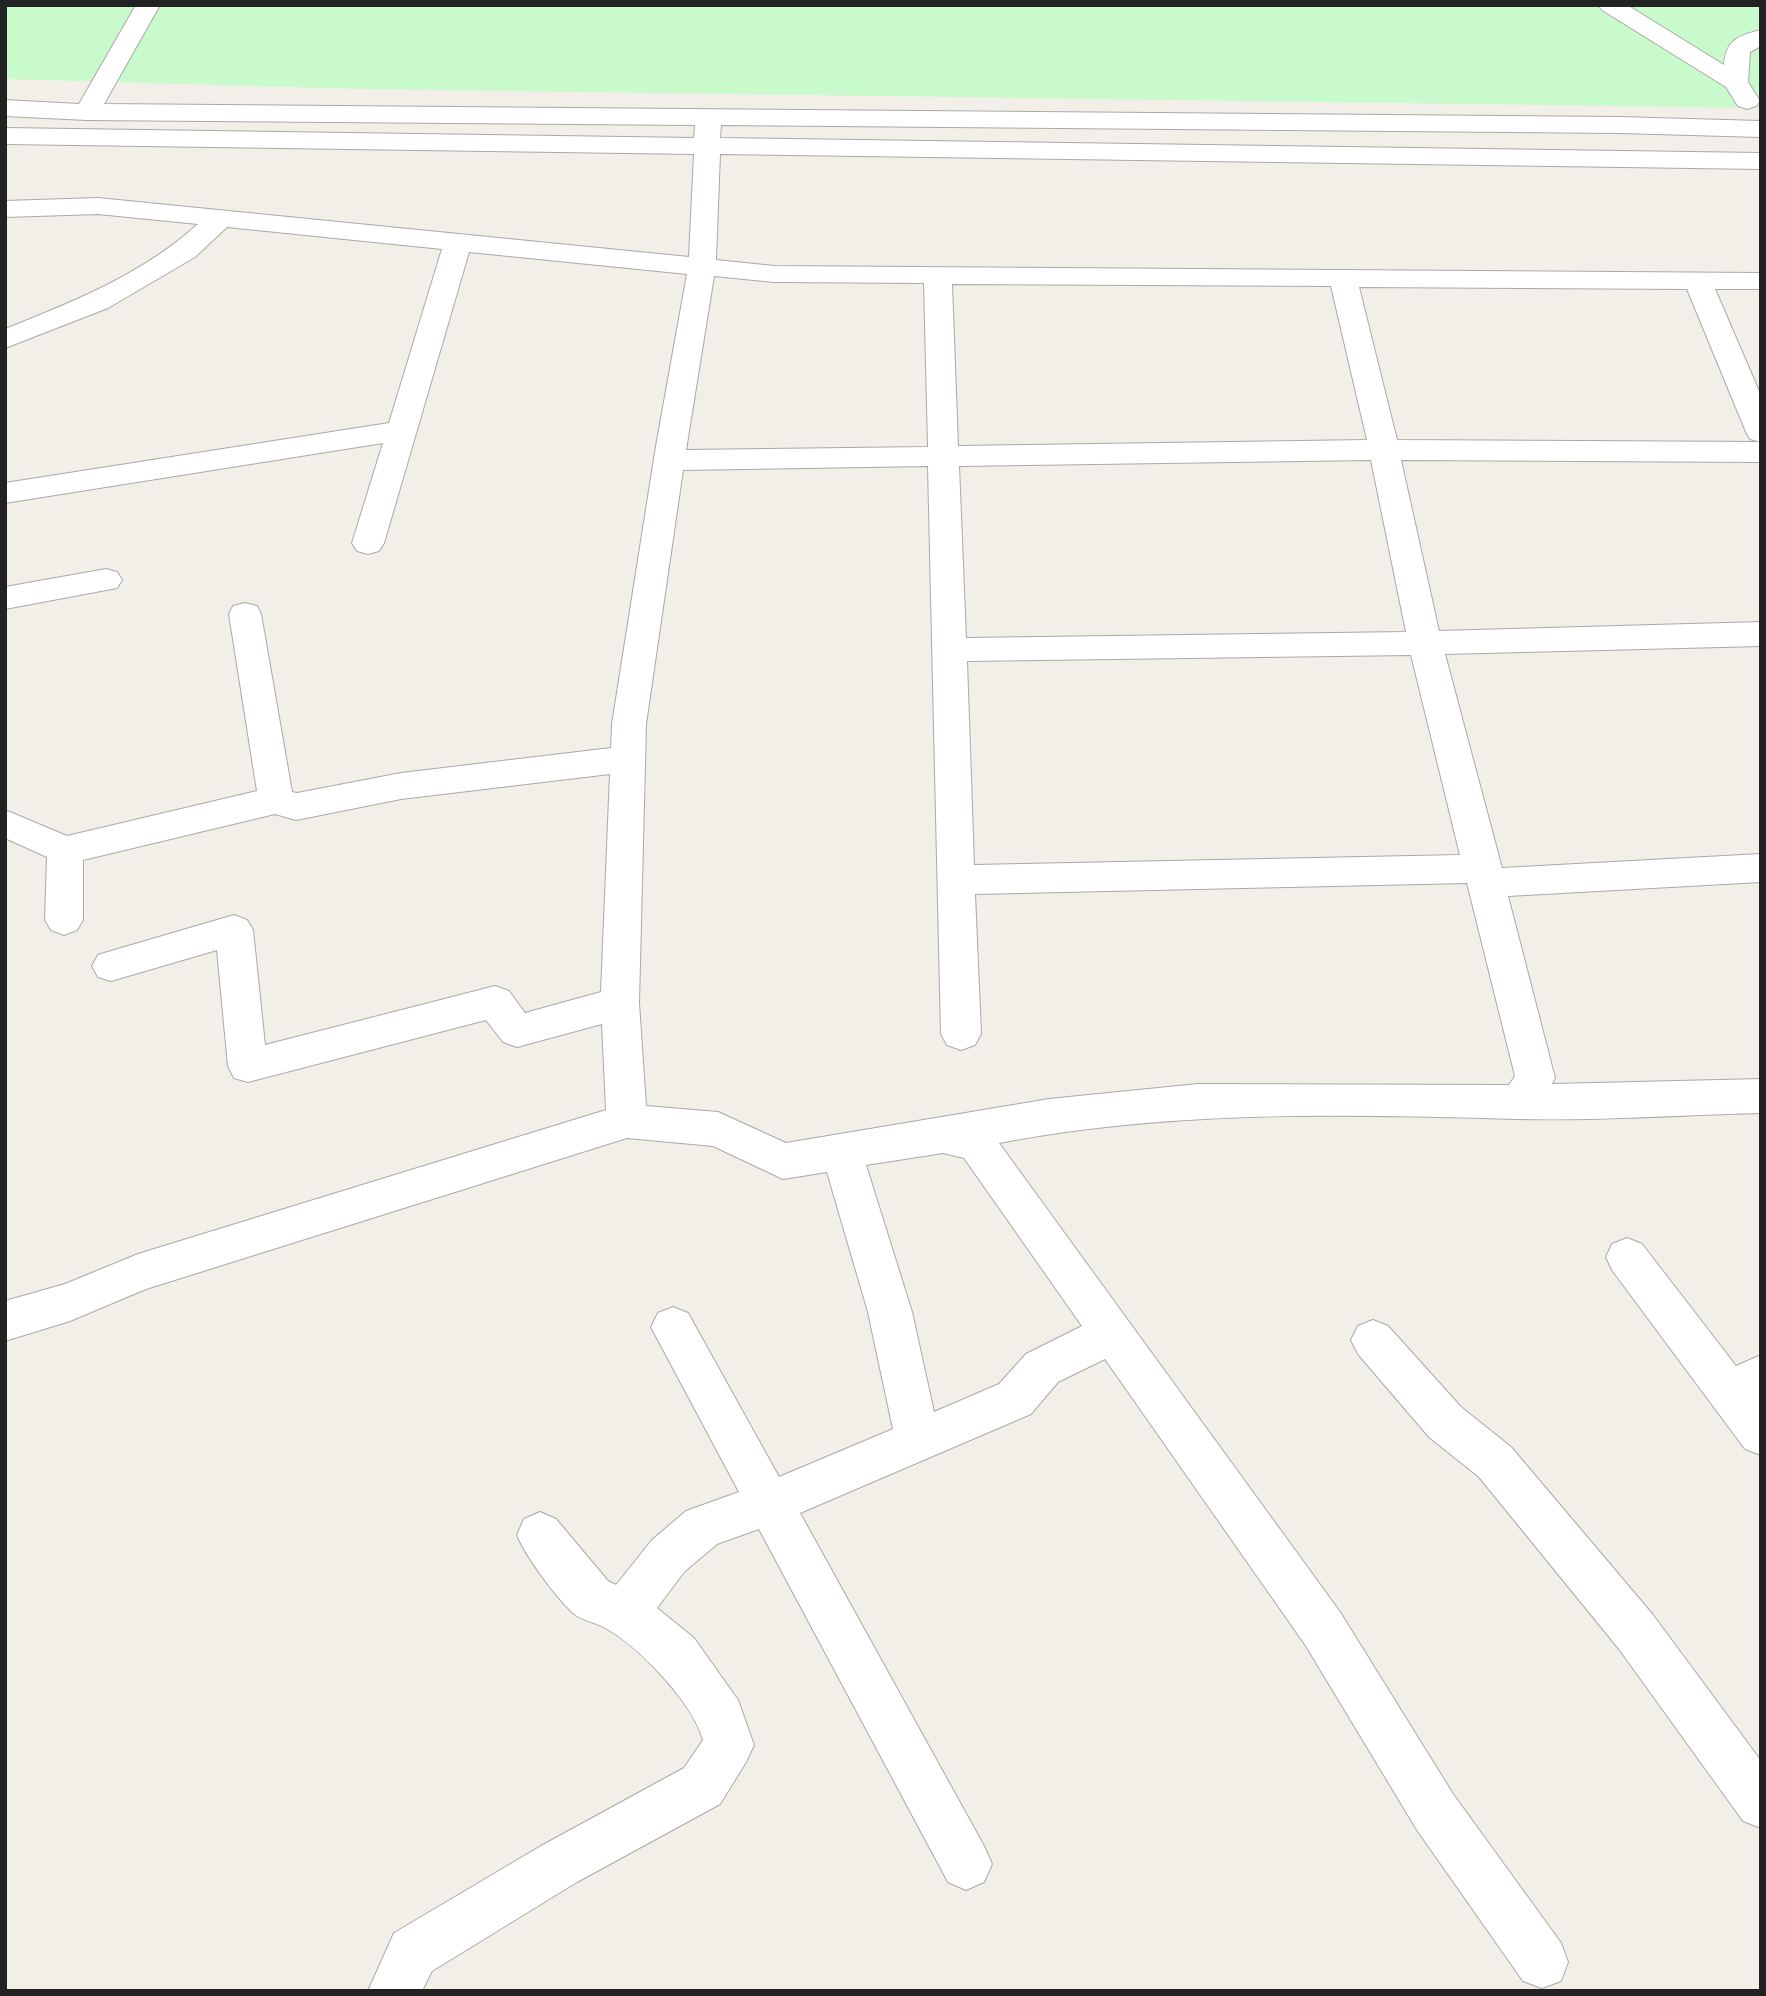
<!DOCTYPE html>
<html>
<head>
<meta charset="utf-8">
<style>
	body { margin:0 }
	#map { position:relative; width:1766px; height:1996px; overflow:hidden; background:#f2efe9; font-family:Rubik,sans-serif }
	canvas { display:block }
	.frame { position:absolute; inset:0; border:7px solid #222; pointer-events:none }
</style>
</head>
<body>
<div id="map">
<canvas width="1766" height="1996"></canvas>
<div class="frame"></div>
</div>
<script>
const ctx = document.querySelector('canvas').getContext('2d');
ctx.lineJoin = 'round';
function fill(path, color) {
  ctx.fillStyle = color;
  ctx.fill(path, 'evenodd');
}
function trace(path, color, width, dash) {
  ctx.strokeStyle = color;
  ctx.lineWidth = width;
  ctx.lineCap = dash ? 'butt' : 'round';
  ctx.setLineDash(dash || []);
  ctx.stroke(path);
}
const park = new Path2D(`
	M5 5H1761V108L361 89 5 79Z`);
const minor = new Path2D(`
	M136 5H160L104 104 1620 117 1761 121V137L1620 133 721 125 720 138 1761 153V169L720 154 716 260 774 266 1761 273V289H1715L1761 396V442L1750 439 1746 432 1687 289 1359 287 1397 440 1761 442V462L1401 460 1439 631 1761 622V646L1445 654 1502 868 1761 854V882L1508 896 1555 1078 1552 1084 1761 1079V1113C1680 1115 1598 1121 1517 1119 1345 1114 1169 1110 999 1143L1340 1612 1453 1794 1561 1943 1568 1962 1561 1981 1542 1988 1523 1981 1417 1830 1306 1646 1105 1359 1058 1382 1031 1414 800 1513 984 1846 992 1864 984 1882 966 1890 948 1882 759 1529 717 1544 684 1572 657 1608 694 1638 738 1700 754 1745 746 1762 720 1804 577 1882 432 1971 422 1991H368L394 1933 541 1846 684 1768 703 1740C693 1703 640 1648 607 1629 596 1622 582 1621 573 1613 555 1596 526 1557 517 1535L524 1519 540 1512 556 1519 608 1581 616 1585 652 1540 686 1511 739 1492 651 1327 658 1313 673 1307 688 1313 779 1477 893 1429 868 1312 827 1172 783 1179 713 1146 627 1138 146 1289 70 1321 5 1341V1301L65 1284 138 1254 606 1110 602 1024 517 1047 503 1042 486 1020 248 1082 234 1078 228 1066 217 950 111 981 98 977 92 966 98 955 111 951 234 915 247 920 253 930 265 1045 495 986 509 991 525 1013 601 992 610 774 401 799 296 820 275 814 83 860V920L77 930 64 935 51 930 45 920 47 857 5 838V810L67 836 257 791 229 614 233 606 245 603 257 606 261 614 292 792 297 793 401 773 611 748 612 724 656 446 687 274 469 252 384 543 379 551 368 554 357 551 352 543 383 443 5 503V483L389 423 442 249 227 227 195 257 108 308 5 348V329C73 302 143 274 198 224L98 214 5 217V201L98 198 689 257 694 154 5 144V128L694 138 695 125 87 120 5 116V100L79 104ZM714 276 774 282 924 283 928 447 686 450ZM952 284 1331 286 1367 440 958 446ZM1371 460 1406 632 966 638 959 466ZM928 466 941 1034 947 1045 961 1050 975 1045 981 1034 975 894 1467 883 1515 1076 1509 1085 1198 1084 1049 1099 786 1143 718 1112 646 1106 639 1003 646 724 683 470ZM1411 655 1460 855 974 865 967 661ZM943 1153 964 1158 1082 1326 1026 1354 999 1384 934 1412 912 1312 866 1165Z
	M1598 5H1627L1724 65C1726 40 1737 36 1761 30V46L1750 52 1748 82 1760 101 1756 106 1747 109 1738 106 1726 87 1602 10Z
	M106 569 117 572 122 580 117 588 5 609V587Z
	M1627 1238 1642 1244 1736 1366 1761 1355V1455L1745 1449 1612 1270 1606 1257 1612 1244Z
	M1373 1320 1388 1326 1461 1407 1511 1447 1653 1615 1761 1761V1828L1743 1821 1619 1649 1479 1477 1429 1437 1358 1354 1351 1340 1358 1326Z`);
fill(park, '#c8facc');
trace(minor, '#a9a9a9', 2);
fill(minor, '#fff');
</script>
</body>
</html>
